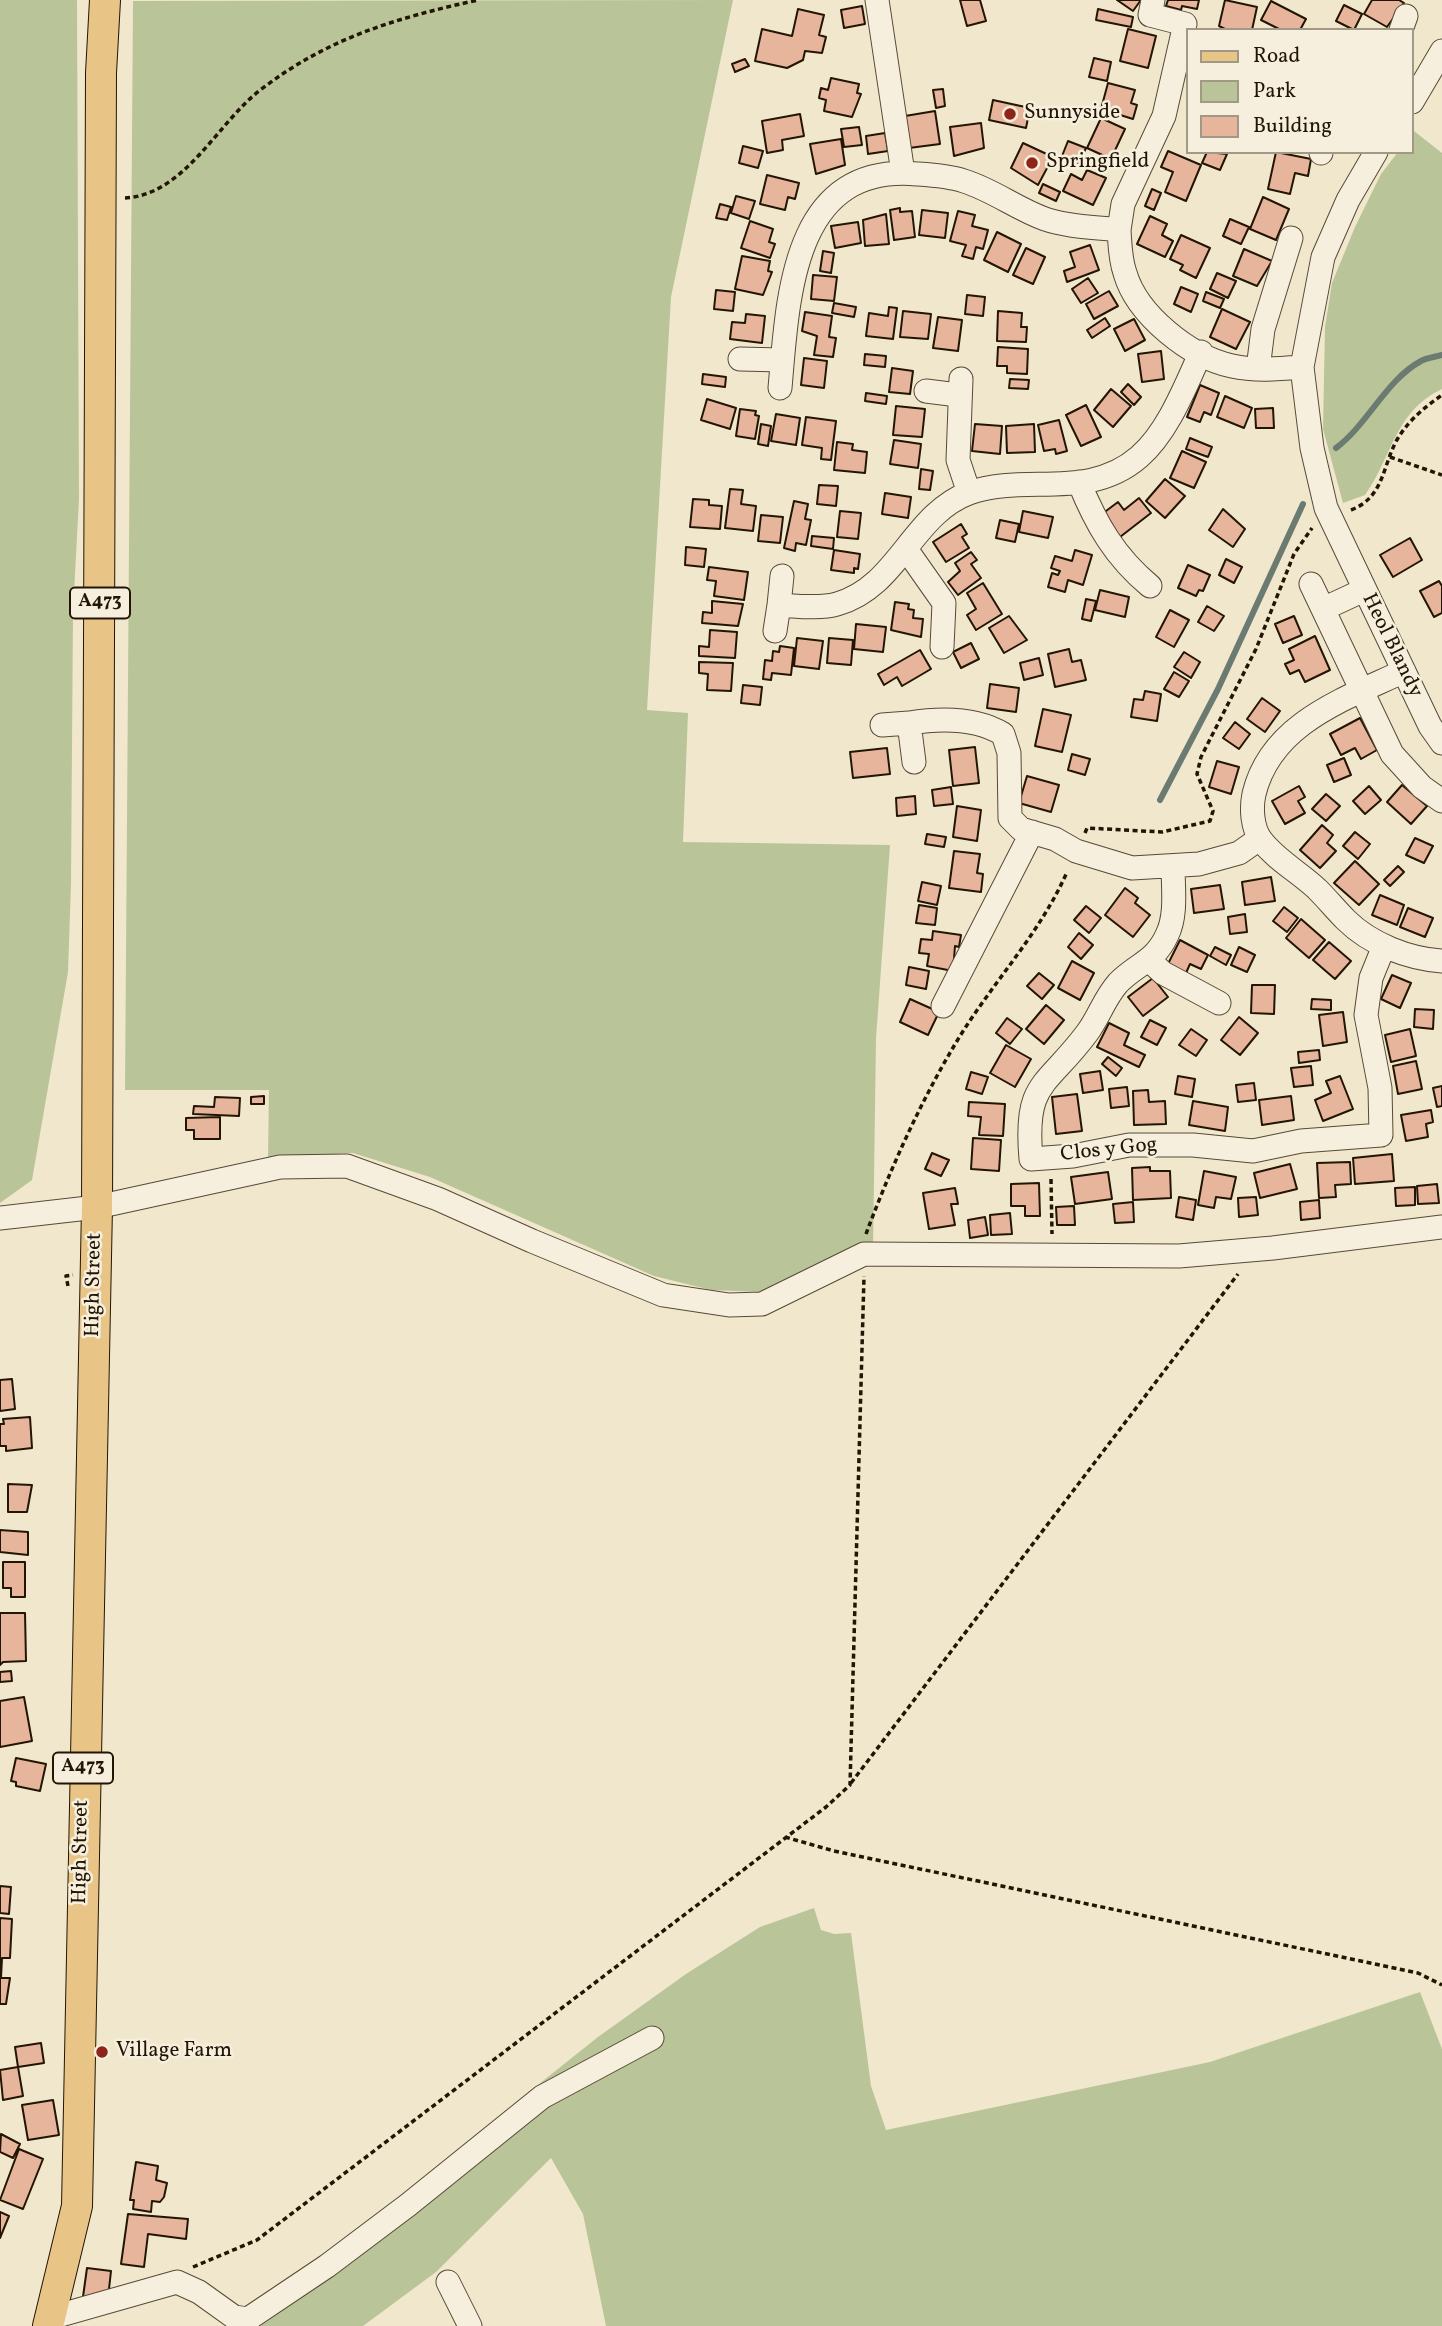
<!DOCTYPE html>
<html>
<head>
<meta charset="utf-8">
<style>
	body { margin:0 }
	#map { position:relative; width:1442px; height:2326px; overflow:hidden; background:#f1e7cc; font-family:Vollkorn,serif }
	canvas { display:block }
	.legend { position:absolute; left:1186px; top:28px; width:228px; height:126px; box-sizing:border-box; background:#f6efde; border:2px solid #a29886; margin:0; padding:9px 12px; list-style:none; font-size:21px; color:#231503 }
	.legend li { display:flex; align-items:center; gap:14px; height:35px }
	.legend b { width:35px; border:2px solid #a29886 }
</style>
</head>
<body>
<div id="map">
<canvas width="1442" height="2326"></canvas>
<ul class="legend">
<li><b style="height:9px;background:#e8c486"></b>Road</li>
<li><b style="height:19px;background:#b9c598"></b>Park</li>
<li><b style="height:19px;background:#e6b59c"></b>Building</li>
</ul>
</div>
<script>
const ctx = document.querySelector('canvas').getContext('2d');
ctx.lineJoin = 'round';
function fill(path, color) {
  ctx.fillStyle = color;
  ctx.fill(path, 'evenodd');
}
function trace(path, color, width, dash) {
  ctx.strokeStyle = color;
  ctx.lineWidth = width;
  ctx.lineCap = dash ? 'butt' : 'round';
  ctx.setLineDash(dash || []);
  ctx.stroke(path);
}
function write(font, color, halo, rows, align = 'center') {
  ctx.font = font + ' Vollkorn,serif';
  ctx.lineWidth = 5;
  ctx.setLineDash([]);
  ctx.textBaseline = 'middle';
  ctx.strokeStyle = halo;
  ctx.fillStyle = color;
  for (const [text, x, y, turn = 0] of rows) {
    ctx.save();
    ctx.translate(x, y);
    ctx.rotate((+turn || 0) * Math.PI / 180);
    ctx.textAlign = isNaN(turn) ? turn : align;
    if (halo) ctx.strokeText(text, 0, 0);
    ctx.fillText(text, 0, 0);
    ctx.restore();
  }
}
const green = new Path2D(`
	M0 0H77L79 499 73 612 71 883 68 972 32 1180 0 1203Z
	M733 0 671 297 647 710 688 713 683 842 890 845 876 1038 873 1247 762 1292 711 1290 654 1276 430 1177 353 1153 268 1158 269 1090H125L133 1Z
	M1414 131 1442 153V389C1394 412 1393 456 1365 495L1343 503 1323 429 1325 327 1332 283 1355 227 1381 174 1398 152H1412Z
	M814 1908 821 1930 834 1934 851 1933 871 2086 886 2130 1210 2062 1420 1992 1442 2049V2326H606L583 2214 551 2158 436 2272 363 2326H261L250 2308 529 2118 519 2100 598 2037 686 1974 760 1927Z`);
const stream = new Path2D(`
	M1336 448C1368 424 1386 380 1421 361 1426 358 1435 357 1442 355
	M1160 800 1218 689 1303 504`);
const building = new Path2D(`
	M960 0H980L986 21 967 26Z
	M1117 0H1141L1133 11Z
	M1168 0H1199L1197 9 1182 6 1181 10 1166 6Z
	M1225 0 1257 7 1252 30H1227L1219 26Z
	M1372 0H1399L1404 3 1387 27 1364 14Z
	M1271 1 1306 19 1300 30H1281L1261 20Z
	M1344 5 1362 14 1354 30 1336 21Z
	M862 6 865 24 844 28 841 10Z
	M798 9 824 15 819 35 826 37 822 53 805 51 803 60 787 68 755 61 762 29 792 36Z
	M1098 9 1133 17 1131 27 1096 20Z
	M1128 29 1156 36 1148 68 1120 61Z
	M1094 58 1111 62 1107 81 1089 77Z
	M745 59 749 66 735 72 732 64Z
	M831 78 859 84 857 93 861 94 852 117 824 111 826 100 819 98 821 88 828 90Z
	M1108 83 1135 90 1131 103 1137 105 1133 119 1101 109Z
	M943 89 945 106 936 108 933 90Z
	M993 100 1030 108 1026 128 989 120Z
	M935 111 940 144 909 148 905 116Z
	M800 114 804 136 782 140 783 150 767 153 762 121Z
	M1101 118 1125 129 1111 159 1087 148Z
	M981 123 984 148 954 156 950 127Z
	M859 127 862 145 844 147 841 129Z
	M885 133 888 151 868 154 866 136Z
	M841 139 845 165 816 174 810 144Z
	M1068 141 1086 148 1079 163 1062 156Z
	M1023 143 1053 157 1038 185 1011 168Z
	M743 146 763 151 758 168 739 163Z
	M1168 151 1201 165 1186 201 1165 192 1173 172 1161 167Z
	M1207 152 1227 154 1220 170 1202 163Z
	M1276 152 1311 159 1308 176 1295 173 1290 194 1268 189Z
	M1087 170 1106 178 1093 205 1063 191 1071 174 1082 180Z
	M767 175 799 183 795 199 788 197 785 210 760 204Z
	M1043 184 1060 192 1056 201 1039 193Z
	M1152 189 1161 193 1154 210 1145 206Z
	M736 196 755 201 749 219 731 213Z
	M1263 197 1289 209 1276 240 1250 229Z
	M720 204 731 207 727 220 716 218Z
	M900 208V212L912 211 915 237 894 240 890 210Z
	M922 210 948 213 945 238 919 235Z
	M958 211 975 215 972 226 988 230 983 249 976 247 973 259 962 256 966 245 950 241Z
	M886 214 889 244 865 246 863 220Z
	M1150 216 1167 224 1162 235 1173 241 1165 257 1137 244Z
	M1230 219 1249 227 1241 244 1223 236Z
	M750 221 773 229 769 242 775 244 770 258 741 248Z
	M858 222 861 243 835 248 831 226Z
	M997 232 1021 244 1008 272 984 260Z
	M1181 235 1210 248 1196 278 1180 270 1183 265 1170 259Z
	M1090 245 1099 270 1067 282 1064 271 1075 267 1070 252Z
	M1026 248 1045 257 1033 284 1013 275Z
	M1244 249 1272 261 1257 286 1233 276Z
	M823 251 834 253 831 273 820 271Z
	M742 256 770 261 768 271 772 272 763 295 735 289Z
	M1217 273 1236 281 1228 298 1210 289Z
	M813 275 837 277 834 301 811 299Z
	M1088 278 1098 293 1081 303 1072 289Z
	M1181 287 1198 294 1191 312 1174 304Z
	M716 290 735 292 733 311 714 309Z
	M1109 291 1118 306 1094 319 1086 304Z
	M1206 292 1224 299 1220 308 1203 301Z
	M967 295 985 297 983 316 965 314Z
	M834 303 856 307 854 317 832 313Z
	M889 307 897 308 893 339 866 336 869 313 888 316Z
	M1222 309 1250 322 1236 349 1210 337Z
	M903 311 931 314 928 339 900 337Z
	M998 311 1022 313 1021 327H1027L1026 342 997 341Z
	M805 312 832 316 829 337 836 338 833 357 814 355 817 336 802 331Z
	M746 314 765 316 762 343 730 339 732 322 745 323Z
	M938 317 962 320 958 351 933 348Z
	M1105 318 1110 326 1092 338 1087 330Z
	M1134 319 1145 340 1125 351 1114 329Z
	M998 347 1028 349 1027 374 1007 373V366H997Z
	M1161 351 1164 379 1142 382 1138 354Z
	M865 354 886 356 885 367 864 365Z
	M804 358 827 361 824 388 801 385Z
	M892 368 913 371 910 394 889 392Z
	M703 374 726 377 725 387 702 384Z
	M1010 379 1029 380 1028 389 1009 388Z
	M1128 384 1141 397 1134 405 1121 392Z
	M1200 385 1219 393 1211 415 1204 412 1200 422 1187 417Z
	M1111 389 1131 406 1113 427 1094 410Z
	M866 393 887 396 886 404 865 401Z
	M1225 396 1252 408 1244 428 1217 417Z
	M707 399 736 408 730 429 701 420Z
	M1086 405 1101 437 1081 446 1066 415Z
	M896 406 925 409 922 437 893 435Z
	M1273 408 1274 428H1256L1255 409Z
	M740 409 756 411 755 415 759 416 755 439 736 436Z
	M776 414 800 418 796 445 771 441Z
	M806 417 836 421 831 460 821 459 822 448 802 445Z
	M1059 420 1067 451 1056 454 1055 449 1044 451 1038 425Z
	M761 424 771 426 768 446 758 444Z
	M975 424 1002 426 1000 454 972 451Z
	M1034 424 1035 452 1007 453 1006 426Z
	M1190 438 1212 447 1208 457 1186 449Z
	M894 440 921 444 918 468 890 464Z
	M837 442 853 444 852 450 867 452 865 473 834 470Z
	M1182 451 1206 462 1194 488 1170 478Z
	M921 469 933 471 930 490 919 489Z
	M1165 479 1185 496 1165 518 1146 501Z
	M819 485 838 486 836 506 817 504Z
	M730 489 743 490 741 504 756 506 753 531 725 528Z
	M885 493 911 497 908 518 882 514Z
	M1139 498 1151 513 1120 537 1102 514 1118 502 1124 510Z
	M693 499 709 500V505L722 506 720 529 690 527Z
	M794 501 808 504 805 519 811 520 806 545 796 543 795 551 784 548Z
	M1223 509 1245 529 1233 547 1209 530Z
	M840 511 861 513 858 539 837 537Z
	M1023 511 1053 517 1048 538 1019 532Z
	M761 515 783 517 780 543 758 541Z
	M1000 520 1019 524 1015 542 996 538Z
	M961 524 967 534 962 537 969 548 946 562 933 542Z
	M812 536 834 538 833 549 811 546Z
	M1410 538 1422 560 1393 577 1380 555Z
	M686 547 706 549 704 567 685 565Z
	M834 550 860 554 858 569 854 568V573L831 570Z
	M1075 550 1092 555 1083 585 1068 580 1065 592 1048 587 1052 573 1058 575 1060 571 1051 568 1055 556 1072 561Z
	M971 552 977 560 971 564 981 578 958 595 948 582 960 571 955 563Z
	M1226 559 1242 567 1234 583 1219 575Z
	M1188 565 1210 575 1203 591 1199 590 1196 596 1178 588Z
	M709 567 748 572 744 600 714 596 716 581 707 580Z
	M1439 581 1442 586V613L1434 617 1420 591Z
	M983 583 1002 614 976 630 967 615 976 609 967 593Z
	M1100 590 1129 597 1125 617 1095 610Z
	M1086 599 1096 601 1091 621 1082 619Z
	M712 601 743 604 738 626 702 623 703 612 712 613Z
	M895 602 909 604 908 609 914 610 913 618 923 619 921 637 891 630Z
	M1207 606 1224 616 1214 631 1198 622Z
	M1170 610 1189 620 1174 647 1156 637Z
	M1009 616 1027 640 1004 653 989 628Z
	M1294 616 1302 635 1283 643 1275 624Z
	M856 624 886 627 883 652 854 649Z
	M710 630 737 632 735 658 699 656V646L709 647Z
	M1315 636 1330 670 1305 682 1299 670 1290 674 1285 664 1294 660 1289 649Z
	M797 638 823 641 819 669 794 666Z
	M829 638 853 640 851 665 827 663Z
	M971 643 979 659 961 668 953 652Z
	M780 646 794 648 791 675 772 673 771 680 763 679 765 660 772 661 773 651 779 652Z
	M1069 649 1072 662 1081 660 1086 680 1055 687 1048 654Z
	M920 650 931 669 902 686 897 677 884 685 878 674Z
	M1184 652 1200 662 1191 678 1174 667Z
	M1039 658 1043 675 1024 680 1020 663Z
	M699 662 733 663 731 691 707 690 708 674 699 673Z
	M1174 672 1189 681 1179 697 1164 689Z
	M990 684 1019 688 1016 712 987 708Z
	M743 685 762 687 760 705 741 703Z
	M1145 691 1161 694 1157 721 1131 717 1134 699 1143 700Z
	M1262 698 1280 711 1265 732 1247 719Z
	M1043 709 1071 715 1062 752 1035 746Z
	M1360 718 1377 750 1361 759 1355 748 1341 755 1330 734Z
	M1235 722 1250 734 1239 749 1223 738Z
	M975 747 979 783 953 786 949 750Z
	M887 748 890 774 853 778 850 752Z
	M1072 754 1090 759 1085 775 1068 770Z
	M1344 758 1351 775 1334 782 1327 765Z
	M1217 761 1239 767 1231 794 1209 787Z
	M1027 776 1059 785 1051 812 1019 803Z
	M1402 785 1427 806 1411 824 1387 802Z
	M1299 786 1305 797 1298 801 1305 813 1285 824 1272 801Z
	M1369 786 1381 800 1365 814 1353 801Z
	M951 787 953 804 934 806 932 790Z
	M1326 794 1340 806 1326 821 1312 809Z
	M915 796 916 814 897 816 896 798Z
	M957 806 981 810 977 841 953 837Z
	M1322 825 1333 835 1327 843 1336 851 1320 868 1300 850Z
	M1355 832 1370 844 1358 859 1343 846Z
	M927 834 946 837 944 847 925 844Z
	M1415 838 1433 846 1424 863 1406 855Z
	M954 851 980 854 977 873 983 874 981 892 949 888Z
	M1355 861 1379 884 1359 905 1334 883Z
	M1398 866 1404 872 1390 886 1384 880Z
	M1271 877 1275 901 1245 905 1242 882Z
	M922 882 941 886 937 905 918 901Z
	M1220 885 1224 909 1194 913 1191 889Z
	M1125 888 1138 898 1135 903 1150 915 1133 937 1105 915Z
	M1380 895 1404 905 1397 925 1372 915Z
	M919 905 937 908 935 925 916 923Z
	M1086 906 1101 918 1089 933 1074 920Z
	M1284 907 1298 918 1287 932 1273 921Z
	M1408 908 1433 918 1425 937 1400 927Z
	M1245 914 1247 932 1230 934 1228 917Z
	M1301 919 1325 940 1309 958 1286 938Z
	M933 931 961 935 959 947 955 946 953 971 927 966 929 954 919 953 921 939 932 940Z
	M1079 933 1093 945 1081 959 1068 947Z
	M1180 940 1208 955 1201 969 1190 964 1186 973 1168 964Z
	M1329 942 1351 961 1335 979 1313 960Z
	M1215 947 1231 955 1226 965 1210 956Z
	M1239 947 1255 955 1247 972 1231 965Z
	M1072 961 1094 973 1080 1000 1058 988Z
	M909 967 929 971 926 989 906 985Z
	M1039 973 1054 985 1042 999 1027 986Z
	M1392 975 1411 983 1400 1008 1381 999Z
	M1153 978 1168 997 1143 1016 1128 997Z
	M1252 985H1275L1274 1014 1251 1013Z
	M910 999 939 1012 928 1035 900 1022Z
	M1312 999 1331 1000V1010L1311 1009Z
	M1046 1005 1064 1020 1044 1044 1026 1029Z
	M1415 1009 1434 1010 1433 1029 1414 1027Z
	M1343 1012 1347 1042 1323 1046 1319 1015Z
	M1239 1017 1258 1033 1240 1055 1221 1040Z
	M1007 1018 1022 1029 1010 1044 996 1033Z
	M1150 1020 1166 1028 1157 1045 1141 1037Z
	M1109 1023 1129 1033 1124 1045 1145 1055 1139 1067 1097 1047Z
	M1191 1029 1207 1040 1196 1056 1179 1045Z
	M1410 1029 1416 1056 1391 1062 1385 1035Z
	M1006 1045 1031 1059 1015 1087 990 1073Z
	M1319 1050 1320 1060 1299 1063 1298 1052Z
	M1108 1057 1122 1068 1116 1076 1102 1064Z
	M1416 1061 1422 1089 1398 1094 1393 1066Z
	M1311 1066 1313 1085 1294 1087 1291 1068Z
	M1100 1071 1103 1090 1083 1093 1080 1074Z
	M971 1072 988 1077 982 1094 966 1089Z
	M1178 1076 1195 1079 1192 1097 1175 1094Z
	M1340 1076 1353 1109 1323 1121 1315 1100 1331 1093 1326 1081Z
	M1254 1083 1256 1100 1238 1102 1236 1085Z
	M1442 1086V1106L1437 1107 1433 1088Z
	M1127 1087 1129 1106 1111 1108 1109 1089Z
	M1148 1090 1149 1102 1165 1101 1166 1124 1134 1125 1133 1091Z
	M1077 1094 1082 1131 1056 1134 1052 1097Z
	M264 1096V1104H251V1097Z
	M1291 1096 1294 1120 1262 1125 1259 1100Z
	M215 1097 240 1098 239 1116 193 1114 194 1106 214 1107Z
	M1193 1101 1228 1107 1225 1131 1189 1125Z
	M969 1102 1005 1104 1003 1136 979 1135 981 1117 968 1116Z
	M1431 1110 1433 1122 1426 1124 1428 1137 1406 1141 1401 1115Z
	M220 1117V1139H194V1130H186V1118Z
	M973 1138 1001 1140 999 1171 971 1169Z
	M932 1153 949 1160 941 1176 925 1169Z
	M1392 1154 1394 1181 1355 1184 1353 1158Z
	M1350 1162 1351 1184 1335 1185 1336 1197 1319 1198 1317 1163Z
	M1290 1164 1297 1189 1260 1198 1254 1173Z
	M1150 1167V1171H1170L1171 1198 1133 1200 1132 1168Z
	M1204 1171 1236 1177 1231 1199 1216 1197 1214 1208 1198 1205Z
	M1108 1172 1112 1199 1075 1204 1071 1177Z
	M1039 1183 1040 1216H1025V1206H1011V1184Z
	M1437 1184 1439 1203 1418 1204 1417 1186Z
	M1415 1187V1205L1396 1206 1395 1188Z
	M955 1188 958 1204H951L955 1225 929 1229 923 1193Z
	M1179 1197 1196 1200 1193 1220 1176 1217Z
	M1256 1197 1258 1215 1239 1217 1238 1198Z
	M1319 1200 1320 1218 1301 1220 1300 1202Z
	M1133 1202 1134 1222 1115 1223 1113 1204Z
	M1074 1206 1075 1225H1057L1056 1207Z
	M1010 1213 1012 1234 991 1235 990 1215Z
	M985 1217 988 1235 970 1238 968 1220Z
	M12 1379 15 1409 0 1411V1380Z
	M30 1417 32 1448 6 1451V1446H0V1424H4L3 1419Z
	M8 1484 32 1485 27 1512H8Z
	M0 1530 28 1532V1555L0 1552Z
	M3 1562H25V1597H11V1588H3Z
	M0 1613H25L26 1661 3 1662 0 1665Z
	M11 1671 12 1681 0 1682V1672Z
	M24 1697 32 1741 0 1747V1701Z
	M16 1758 46 1764 40 1791 16 1786V1782L11 1781Z
	M0 1886 11 1887 9 1914 0 1913Z
	M0 1918 12 1919 10 1958H2L1 1978H10L6 2004H0Z
	M41 2043 44 2063 18 2067 15 2047Z
	M18 2067 23 2096 3 2100 0 2070Z
	M53 2100 59 2135 28 2140 22 2105Z
	M1 2134 20 2144 13 2158 0 2152Z
	M19 2149 43 2159 23 2209 0 2200Z
	M136 2162 158 2166 156 2180 167 2183 164 2197 160 2202 152 2201 151 2212 133 2209 134 2200H130Z
	M0 2212 9 2216 0 2238Z
	M128 2214 188 2219 186 2239 148 2234 144 2267 121 2264Z
	M87 2268 111 2271 108 2298 82 2304Z`);
const path = new Path2D(`
	M125 198C184 195 217 124 259 91 327 38 396 18 478 0
	M1390 457 1442 475
	M1351 510C1385 497 1382 465 1398 438 1409 420 1425 407 1442 395
	M1085 833 1087 828 1162 832 1210 821 1213 811 1197 774 1201 757 1256 649 1294 554 1312 528
	M1051 1179 1052 1234
	M866 1234C889 1172 920 1103 954 1046 989 986 1039 936 1067 872
	M68 1286 66 1276 73 1275
	M851 1783 1238 1274
	M785 1837 834 1851 1418 1973 1442 1985
	M193 2267 257 2240 826 1807 850 1785 864 1276`);
const minor = new Path2D(`
	M877 0 903 173
	M1401 30 1406 16
	M1412 102 1442 51
	M1376 152 1348 200 1323 257 1302 367 1312 448 1326 508 1430 726 1442 743
	M1321 153V152
	M1119 230 1123 204 1164 116 1185 24 1150 15 1153 0
	M740 359 782 360
	M1258 369 1263 329 1291 238
	M961 379 958 460 969 493
	M780 388C788 297 792 163 917 174 932 175 949 176 964 181 993 190 1017 209 1045 219 1068 227 1094 227 1119 230 1120 244 1120 259 1125 273 1137 315 1190 357 1232 366 1255 371 1278 369 1302 367
	M926 391 958 395
	M1079 482C1096 524 1115 557 1150 586
	M906 549 944 603 942 647
	M1311 584 1392 754 1422 787 1442 801
	M779 605 782 576
	M1323 609 1364 590
	M775 631 779 605C797 606 820 609 837 604 898 587 912 514 969 493 1025 473 1088 501 1139 457 1168 432 1185 387 1201 352
	M1404 671C1345 699 1271 723 1254 794 1251 808 1252 828 1261 840 1276 860 1299 872 1317 889 1327 899 1336 910 1346 920 1370 944 1409 959 1442 961
	M882 725 909 723
	M914 762 909 723C940 718 975 717 1003 734L1009 753 1010 818 1021 829 1055 839 1076 851 1132 868 1199 864 1239 853 1259 839
	M1173 866C1173 888 1177 915 1167 935 1155 962 1136 964 1118 983 1104 999 1099 1017 1087 1033 1046 1088 1024 1081 1031 1159L1073 1156 1129 1145H1193L1253 1151 1301 1141 1381 1135 1380 1088 1366 1015 1371 978 1384 946
	M1149 960 1163 973 1219 1003
	M943 1006 1032 832
	M0 1218 97 1207 280 1167 347 1166 438 1199 532 1241 663 1295 729 1305 762 1304 864 1254 1179 1256 1273 1248 1442 1227
	M448 2282 470 2326
	M50 2318 177 2282 199 2292 234 2317 248 2319 327 2266 408 2205 542 2097 652 2038`);
const major = new Path2D(`
	M48 2326 77 2206 97 1207 101 73 105 0`);
const markers = [
	[1010,114,7,"#8f2418"],
	[1032,163,7,"#8f2418"],
	[102,2052,7,"#8f2418"]
];
const shields = [
	[100,603,60],
	[83,1768,60]
];
const shieldNames = [
	["A473",100,603],
	["A473",83,1768]
];
const poiNames = [
	["Sunnyside",1024,114],
	["Springfield",1046,163],
	["Village Farm",116,2052]
];
const streetNames = [
	["Heol Blandy",1391,646,64],
	["Clos y Gog",1109,1151,-6],
	["High Street",95,1285,-89],
	["High Street",82,1852,-89]
];
fill(green, '#b9c598');
trace(stream, '#6b7b71', 6);
fill(building, '#e6b59c');
trace(building, '#231503', 2);
trace(minor, '#564a35', 25);
trace(major, '#231503', 32);
trace(path, '#231503', 3.5, [5, 3.5]);
trace(minor, '#f6efde', 23);
trace(major, '#e8c486', 30);
for (const [x, y, r, color] of markers) {
  const dot = new Path2D();
  dot.arc(x, y, r, 0, 2 * Math.PI);
  ctx.fillStyle = color;
  ctx.fill(dot);
  trace(dot, '#f6efde', 2.5);
}
for (const [x, y, w] of shields) {
  const box = new Path2D();
  box.roundRect(x - w / 2, y - 15.5, w, 31, 5);
  ctx.fillStyle = '#f6efde';
  ctx.fill(box);
  trace(box, '#231503', 2);
}
write('bold 19px', '#231503', null, shieldNames);
write('21px', '#231503', '#f6efde', poiNames, 'left');
write('21px', '#231503', '#f6efde', streetNames);
</script>
</body>
</html>
